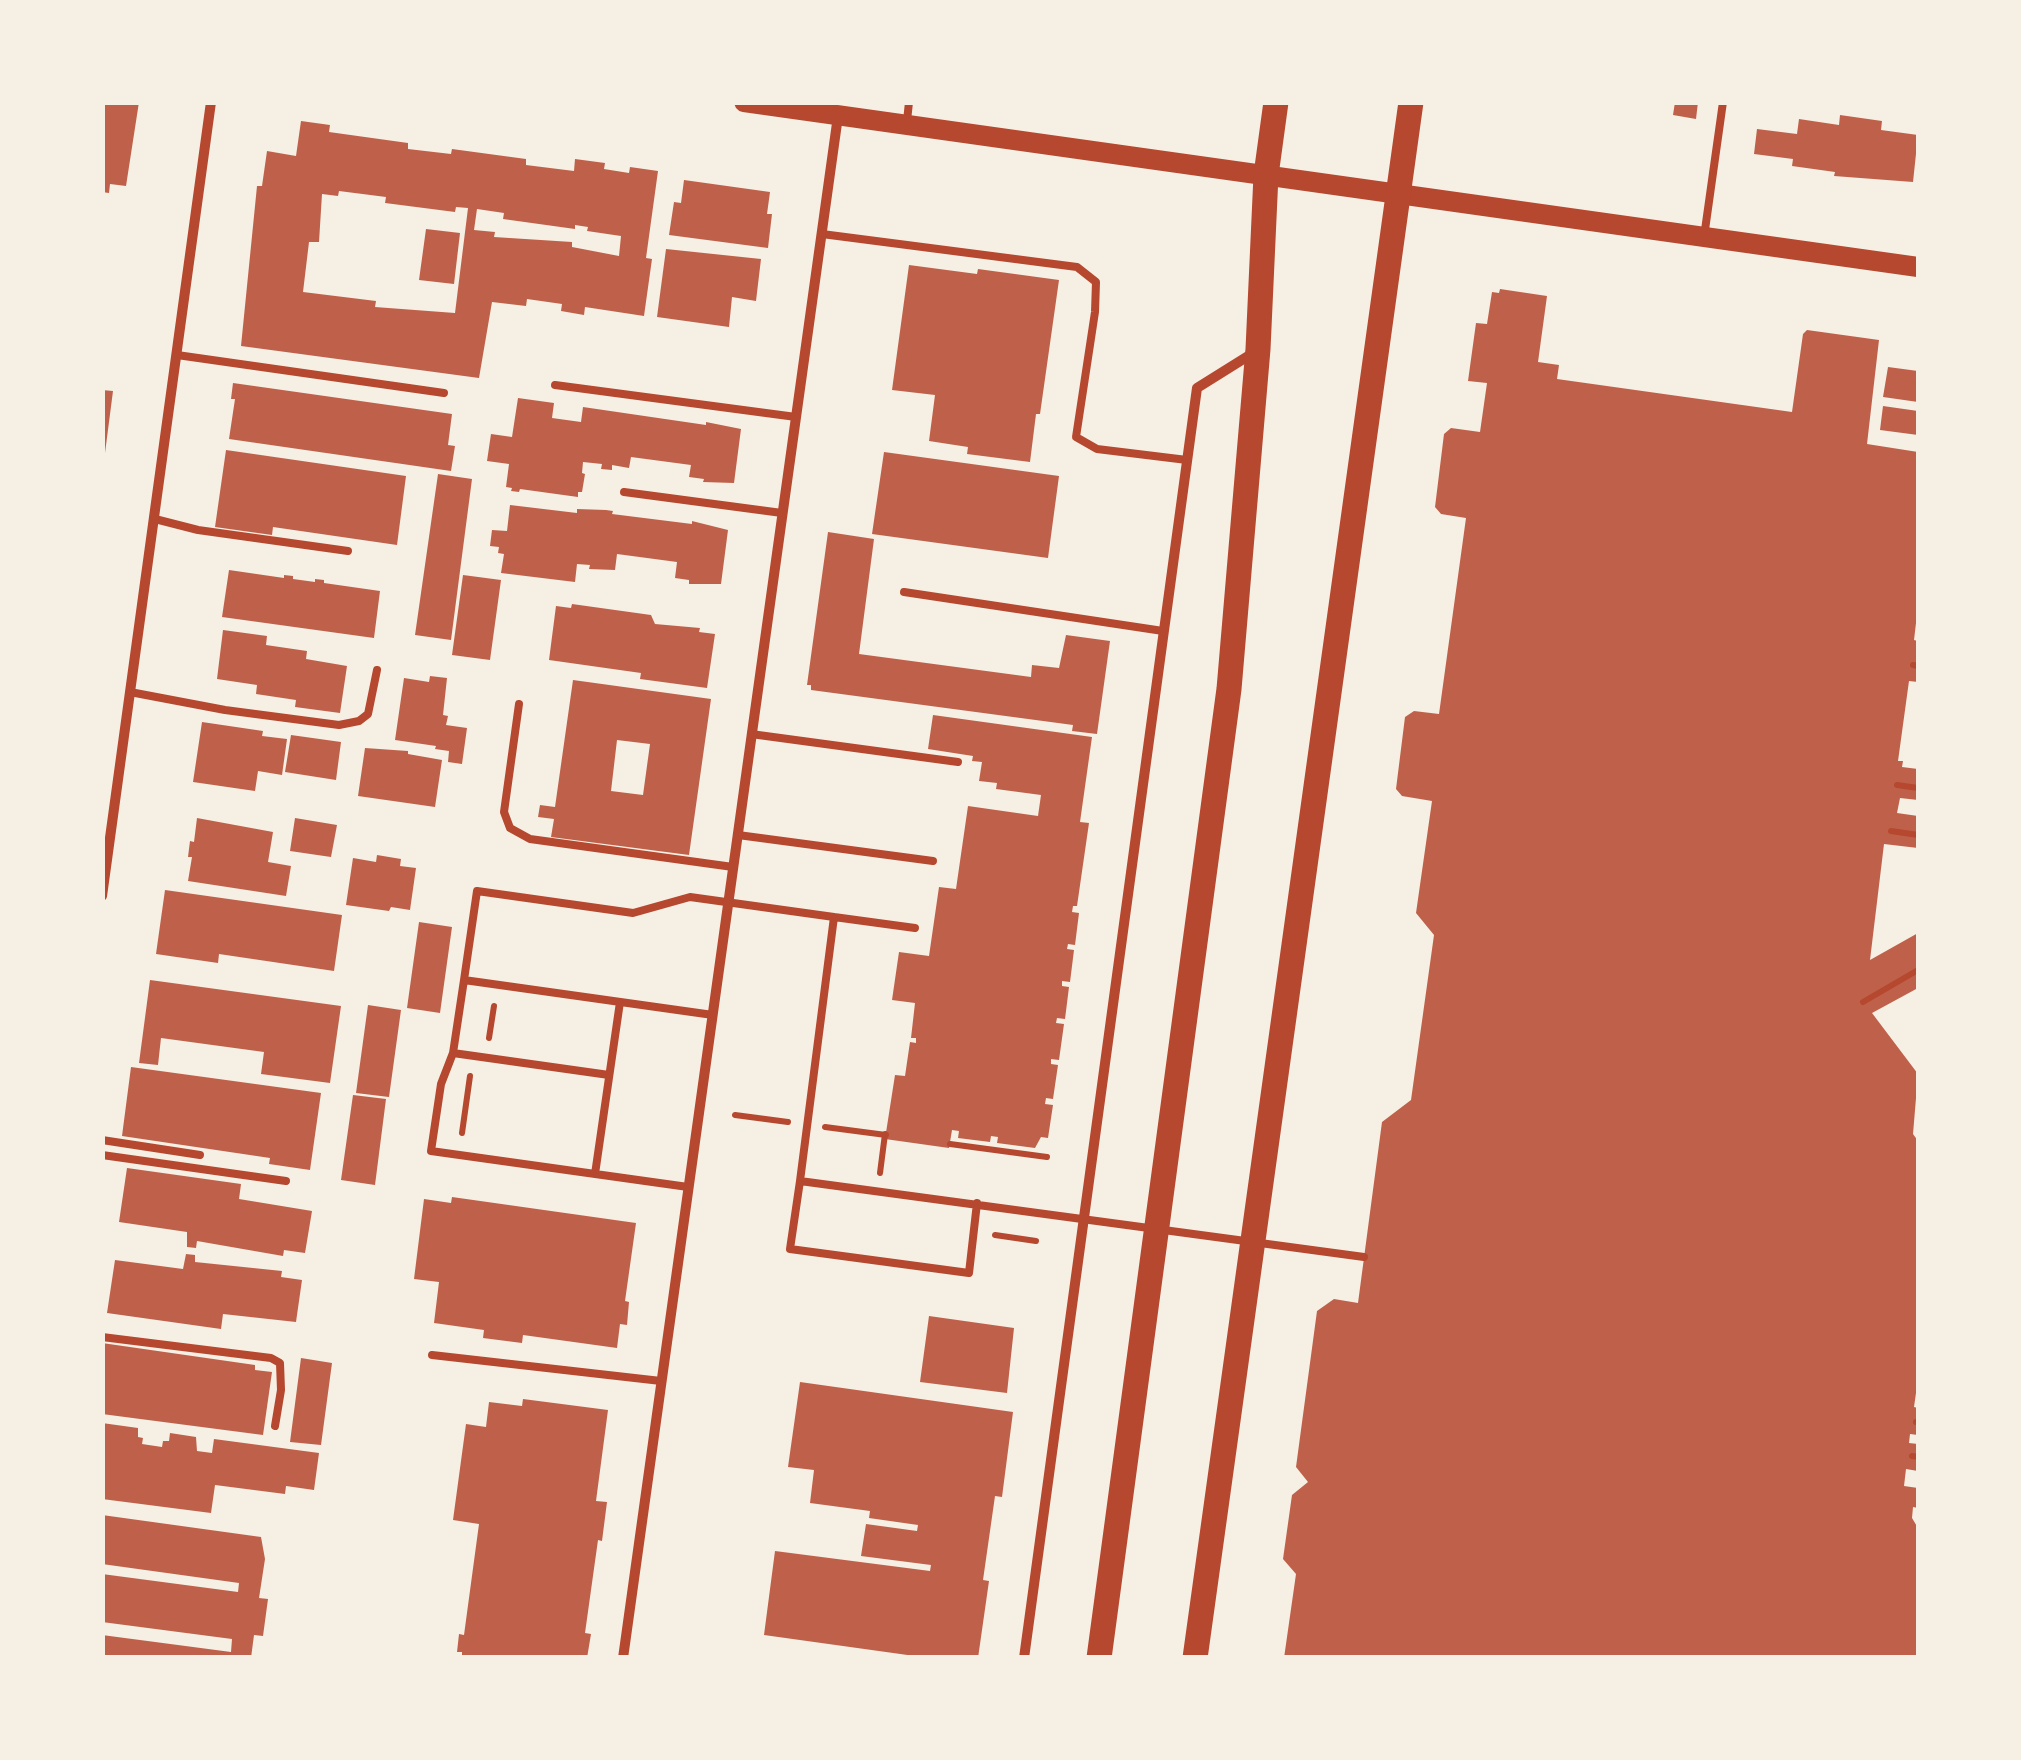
<!DOCTYPE html>
<html>
<head>
<meta charset="utf-8">
<style>
	body { margin:0 }
	#map { position:relative; width:2021px; height:1760px; overflow:hidden; background:#f6efe4; font-family:"Public Sans",sans-serif }
	canvas { display:block }
	.frame { position:absolute; inset:0; border:105px solid #f6efe4; pointer-events:none }
</style>
</head>
<body>
<div id="map">
<canvas width="2021" height="1760"></canvas>
<div class="frame"></div>
</div>
<script>
const ctx = document.querySelector('canvas').getContext('2d');
ctx.lineJoin = 'round';
function fill(path, color) {
  ctx.fillStyle = color;
  ctx.fill(path, 'evenodd');
}
function trace(path, color, width, dash) {
  ctx.strokeStyle = color;
  ctx.lineWidth = width;
  ctx.lineCap = dash ? 'butt' : 'round';
  ctx.setLineDash(dash || []);
  ctx.stroke(path);
}
const building = new Path2D(`
	M102 102H139L126 186 110 184 109 193 102 192Z
	M1675 102H1698L1696 119 1673 115Z
	M1840 115 1882 121 1881 130 1918 135 1913 182 1834 176 1835 172 1792 166 1793 159 1754 154 1757 129 1797 134 1799 119 1839 125Z
	M301 121 330 125 329 132 408 143V149L451 154 452 149 526 159V165L574 171 575 159 605 163 604 169 629 173 630 167 658 171 646 258 652 259 644 316 585 307 584 315 561 311 562 304 527 299 526 306 492 302 479 378 241 346 257 186H262L267 151 296 156ZM339 191 386 197 385 203 455 212 456 207 468 208 455 313 375 307 376 301 303 292 309 242H319L322 194 338 196ZM477 209 504 213 503 219 575 229V225L588 227 587 231 621 236 619 256 572 247V242L494 237 495 232 474 230Z
	M684 180 770 192 767 214H772L768 248 669 235 674 202 681 203Z
	M426 229 460 233 454 284 419 280Z
	M666 249 761 259 756 301 732 297 729 327 657 317Z
	M909 265 977 274 978 269 1059 280 1040 414H1036L1030 462 967 454 968 447 929 441 935 395 892 390Z
	M1500 289 1547 296 1538 362 1559 365 1557 379 1792 412 1803 334 1807 330 1879 340 1867 444 1918 452V606L1914 640 1918 641V682L1909 681 1898 761H1903L1902 767 1918 769V800L1900 798 1897 813 1918 816V848L1884 844 1870 960 1918 933V988L1872 1013 1918 1074 1913 1134 1918 1141V1379L1914 1407 1918 1408V1435L1910 1434 1909 1443 1918 1444V1471L1906 1469 1904 1486 1918 1488V1508L1913 1507 1912 1518 1918 1528V1658H1284L1296 1574 1283 1559 1292 1495 1308 1482 1296 1467 1317 1311 1334 1299 1358 1303 1382 1122 1411 1100 1434 935 1416 913 1432 801 1402 796 1396 789 1405 717 1414 711 1439 714 1466 518 1441 514 1435 507 1444 434 1451 428 1480 432 1487 383 1468 381 1476 323 1487 324 1492 292 1499 293Z
	M1888 367 1918 371V402L1883 397Z
	M233 383 452 414 448 445 455 446 451 471 229 439 235 399H231Z
	M102 390 113 391 105 453 102 452Z
	M518 398 554 403 552 418 581 422 583 407 706 425V422L741 429 734 483 703 482 704 479 689 477 691 465 631 457 629 468 612 465V470L601 469 602 464 583 462 582 473 585 474 582 492H578V497L520 489 519 492 511 491 512 488 506 487 509 464 487 461 491 434 512 437Z
	M1883 406 1918 411V435L1880 430Z
	M226 450 406 476 397 545 273 527 272 535 215 527Z
	M884 452 1059 476 1048 558 872 534Z
	M438 474 472 479 451 640 415 635Z
	M510 505 577 513V509L606 510 613 511 612 514 692 524V521L728 530 721 584H689V580L675 578 677 562 617 554 615 570 589 569 590 565 577 564 575 582 501 573 504 554 498 553 499 547 490 546 492 530 507 531Z
	M828 532 874 539 859 654 1031 677 1032 665 1059 668 1066 635 1110 641 1097 734 1072 731 1073 725 811 690V685H807Z
	M229 570 284 578V575L293 576V579L315 582V579L324 580V583L380 591 374 638 222 617Z
	M463 575 501 580 490 660 452 655Z
	M572 604 651 615 655 624 700 628 699 632 715 634 707 688 640 679 641 673 549 660 556 606 571 608Z
	M223 630 267 636 266 645 307 651 306 659 347 666 340 713 295 707 296 700 256 694 257 685 217 679Z
	M430 676 447 678 443 715 448 716 446 725 467 728 462 764 448 762 449 751 435 749 436 746 395 740 404 678 429 682Z
	M573 680 711 699 689 855 551 837 554 819 538 817 540 805 555 807ZM617 740 650 744 643 795 611 791Z
	M933 715 1092 737 1080 822 1089 823 1077 906H1073L1072 912 1079 913 1075 945 1068 944 1067 949 1074 950 1070 982 1062 981V986L1069 987 1065 1019 1057 1018 1056 1023 1064 1024 1059 1060 1051 1059V1064L1058 1065 1053 1099 1046 1098 1045 1104 1053 1105 1048 1138 1041 1137 1035 1148 997 1143 998 1137 991 1136 990 1142 958 1138 959 1131 952 1130 949 1148 885 1139 895 1075 905 1076 910 1042 916 1043V1038H911L915 1003 892 1000 899 952 929 956 939 887 956 889 968 806 1038 816 1041 795 996 789 997 783 979 781 982 762 972 761 973 756 928 749Z
	M202 722 263 731 262 736 287 739 282 775 258 771 255 791 193 782Z
	M291 735 341 742 336 780 285 772Z
	M365 748 408 751V754L442 760 435 807 358 796Z
	M197 818 273 832 268 862 291 866 286 896 188 881 192 857H188L190 841 194 842Z
	M295 818 337 825 331 857 290 851Z
	M377 855 401 859 400 866 416 868 410 910 391 907 389 911 346 905 353 858 376 862Z
	M165 890 342 915 334 971 219 954 218 963 156 954Z
	M419 922 452 927 440 1013 407 1008Z
	M150 980 341 1006 330 1083 261 1074 264 1052 161 1038 158 1065 139 1063Z
	M368 1005 401 1010 389 1097 356 1093Z
	M131 1067 321 1093 310 1170 269 1164 270 1158 122 1136Z
	M353 1095 386 1099 375 1185 341 1180Z
	M127 1168 241 1184 239 1199 312 1211 305 1253 284 1250 283 1256 197 1241 196 1248 187 1247V1232L119 1222Z
	M452 1197 636 1223 625 1301 629 1302 627 1325 620 1324 617 1348 523 1335 522 1343 483 1338 484 1330 434 1323 439 1282 414 1279 424 1199 451 1203Z
	M186 1254 195 1255V1262L282 1271 281 1277 302 1280 296 1322 223 1314 221 1329 107 1313 115 1260 183 1269Z
	M929 1316 1014 1328 1007 1393 920 1382Z
	M102 1343 255 1365V1370L272 1372 263 1435 102 1414Z
	M301 1358 332 1363 321 1445 290 1442Z
	M800 1382 1013 1412 1002 1497 995 1496 983 1580 989 1581 978 1658H929L764 1635 775 1551 930 1571 931 1565 861 1556 866 1524 917 1531 918 1525 869 1518 870 1511 810 1503 814 1470 788 1467Z
	M523 1399 608 1410 596 1501 607 1502 602 1541 598 1540 585 1633 591 1634 587 1658H462V1652H457L459 1634 464 1635 479 1524 453 1520 466 1424 486 1427 489 1402 522 1406Z
	M102 1423 138 1428V1437L143 1438 142 1444 162 1447 163 1441H169L170 1433 196 1437 197 1451 212 1453 214 1439 319 1453 314 1490 286 1486 285 1494 215 1485 211 1513 102 1499Z
	M102 1515 261 1537 265 1559 259 1598 268 1599 263 1636 254 1635 251 1658H102V1635L231 1652 232 1639 102 1622V1574L238 1592 239 1583 102 1564Z`);
const path = new Path2D(`
	M1913 665 1918 666
	M1897 785 1918 788
	M1891 831 1918 835
	M1863 1002 1918 970
	M489 1038 494 1006
	M735 1115 788 1122
	M825 1127 886 1135
	M462 1133 470 1076
	M950 1144 1047 1157
	M880 1173 885 1134
	M995 1235 1036 1241
	M1916 1422H1918
	M1912 1456 1918 1457`);
const service = new Path2D(`
	M907 121 909 102
	M822 234 1077 267 1096 282 1095 312 1076 437 1097 449 1187 460
	M1704 237 1723 102
	M177 355 444 393
	M555 385 796 417
	M624 492 782 513
	M155 519 198 530 348 551
	M904 592 1163 631
	M130 692 225 710 339 725 359 721 368 714 377 670
	M519 704 504 812 510 828 530 839 733 867
	M751 734 958 762
	M738 835 933 861
	M834 917 915 928
	M464 980 477 891 633 913 690 897 834 917 800 1181 1364 1257
	M453 1053 609 1075
	M102 1140 200 1155
	M102 1155 286 1181
	M595 1174 620 1002
	M800 1181 790 1249 969 1273 977 1203
	M688 1187 431 1151 441 1084 453 1053 464 980 713 1015
	M102 1337 271 1358 280 1363 281 1390 275 1426
	M432 1355 661 1381`);
const minor = new Path2D(`
	M102 896 211 102
	M623 1658 838 116
	M1024 1658 1197 388 1253 353`);
const secondary = new Path2D(`
	M744 102 1918 267`);
const primary = new Path2D(`
	M1099 1658 1229 689 1258 349 1266 175 1276 102
	M1195 1658 1411 102`);
fill(building, '#bf614a');
trace(path, '#b5482f', 6);
trace(service, '#b5482f', 8);
trace(minor, '#b5482f', 10);
trace(secondary, '#b5482f', 20);
trace(primary, '#b5482f', 25);
</script>
</body>
</html>
